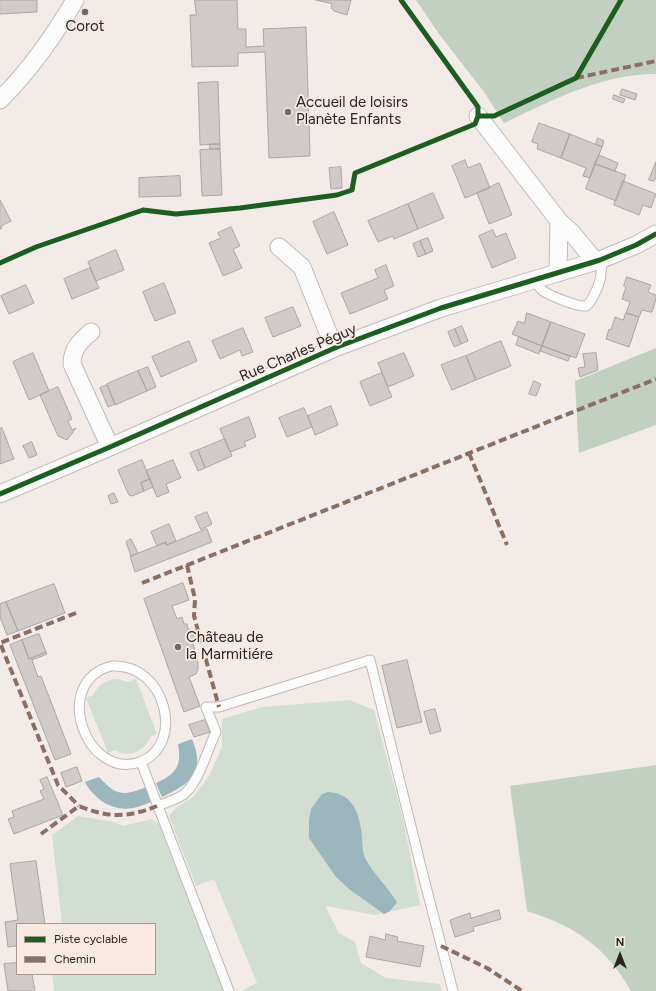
<!DOCTYPE html>
<html>
<head>
<meta charset="utf-8">
<style>
	body { margin:0 }
	#map { position:relative; width:656px; height:991px; overflow:hidden; background:#f3ebe8; font-family:Figtree,sans-serif }
	canvas { display:block }
	.legend { position:absolute; left:16px; top:923px; width:140px; height:52px; box-sizing:border-box; background:#f8eae3; border:1px solid #a59a95; margin:0; padding:5px 7px; list-style:none; font-size:12px; color:#292321 }
	.legend li { display:flex; align-items:center; gap:8px; height:20px }
	.legend b { width:20px; border:1px solid #a59a95 }
	.north { position:absolute; left:600px; top:935px; width:40px; height:40px; -webkit-text-stroke:3px #f8eae3; paint-order:stroke; rotate:0deg; font-size:11px; font-weight:700; line-height:16px; text-align:center; color:#292321 }
	.north::after { content:''; display:block; margin:auto; width:14px; height:18px; background:#292321; clip-path:polygon(50% 0,100% 100%,50% 72%,0 100%) }
</style>
</head>
<body>
<div id="map">
<canvas width="656" height="991"></canvas>
<ul class="legend">
<li><b style="height:5px;background:#1b5e20"></b>Piste cyclable</li>
<li><b style="height:5px;background:#8d6e63"></b>Chemin</li>
</ul>
<div class="north">N</div>
</div>
<script>
const ctx = document.querySelector('canvas').getContext('2d');
ctx.lineJoin = 'round';
function fill(path, color) {
  ctx.fillStyle = color;
  ctx.fill(path, 'evenodd');
}
function trace(path, color, width, dash) {
  ctx.strokeStyle = color;
  ctx.lineWidth = width;
  ctx.lineCap = dash ? 'butt' : 'round';
  ctx.setLineDash(dash || []);
  ctx.stroke(path);
}
function write(font, color, halo, rows, align = 'center') {
  ctx.font = font + ' Figtree,sans-serif';
  ctx.lineWidth = 3.5;
  ctx.setLineDash([]);
  ctx.textBaseline = 'middle';
  ctx.strokeStyle = halo;
  ctx.fillStyle = color;
  for (const [text, x, y, turn = 0] of rows) {
    ctx.save();
    ctx.translate(x, y);
    ctx.rotate((+turn || 0) * Math.PI / 180);
    ctx.textAlign = isNaN(turn) ? turn : align;
    if (halo) ctx.strokeText(text, 0, 0);
    ctx.fillText(text, 0, 0);
    ctx.restore();
  }
}
const green = new Path2D(`
	M118 679 128 682 136 679 157 734 150 737C147 750 126 760 115 750L108 753 86 698 93 695C98 685 107 679 118 679Z
	M350 700 374 710 403 819 420 905 375 915 325 906 339 933 355 942 361 963 386 978 440 984 442 991H241L257 983 214 879 196 886 169 816 175 809 194 796 209 776 222 747V719L262 707Z
	M78 816 114 822 123 826 152 819 159 824 225 991H54L52 974H155V924H62L52 835Z`);
const forest = new Path2D(`
	M416 0H656V74C601 74 553 100 504 123L484 92 439 34Z
	M656 348V425L579 453 575 381Z
	M656 765V991H631C606 947 575 926 527 911L510 786Z`);
const water = new Path2D(`
	M192 739C206 772 190 784 162 797L156 783C176 774 182 766 178 744Z
	M99 777C115 795 123 797 146 787L151 802C145 804 139 807 133 808 113 812 94 799 85 782Z
	M328 792C350 793 358 809 361 829 363 839 361 850 366 860 375 875 388 888 397 902L390 911 384 914 349 889 336 877 309 838V820L311 809 322 794Z`);
const building = new Path2D(`
	M0 0H37V12L0 14Z
	M195 0H237L238 29H246V47L264 46 263 29 306 27 310 156 269 158 265 52 238 53V66L192 67 190 15H196Z
	M316 0H351L347 15 334 11 331 8 332 4Z
	M218 82 220 144 200 145 198 83Z
	M622 89 637 94 635 100 620 95Z
	M614 95 625 99 623 103 613 99Z
	M539 123 570 134 561 158 537 149 538 144 532 142Z
	M570 134 602 147 590 178 583 176 586 168 561 158Z
	M598 138 604 141 602 147 596 144Z
	M210 144H220V149H210Z
	M220 149 222 195 202 196 200 150Z
	M599 155 618 163 615 171 595 164Z
	M465 160 468 168 480 163 490 188 465 198 452 166Z
	M656 162V177L654 181 649 180Z
	M595 164 626 175 616 201 586 189Z
	M341 167 342 188 331 189 329 168Z
	M180 176 181 196 139 197V178Z
	M623 181 656 194 651 208 643 205 639 215 614 205Z
	M499 183 512 215 489 224 477 193Z
	M433 193 444 218 418 229 408 204Z
	M0 200 11 221 1 226 2 228 0 229Z
	M408 204 418 229 394 239 393 236 378 242 368 221Z
	M334 212 348 245 327 254 313 222Z
	M231 227 240 246 233 249 242 268 223 276 209 243 221 238 218 233Z
	M493 230 496 237 506 233 516 258 492 268 479 236Z
	M428 238 433 251 426 254 420 241Z
	M420 241 426 254 418 257 413 244Z
	M116 250 124 270 96 281 88 262Z
	M386 265 394 286 384 290 388 299 350 314 341 293 378 278 375 270Z
	M90 268 99 288 72 299 64 279Z
	M627 277 651 285 648 292 656 295V299L652 312H650L642 310 639 317 626 313 630 302 622 299 626 287 624 286Z
	M164 283 176 313 155 321 143 292Z
	M26 285 34 303 9 314 1 296Z
	M293 307 301 326 273 337 265 318Z
	M527 313 551 322 542 346 512 334 518 321 524 323Z
	M626 313 639 317 629 347 606 339 609 329 611 330 615 317 623 320Z
	M551 322 585 334 576 358 542 346Z
	M462 326 468 341 461 344 455 329Z
	M243 328 253 352 242 356 240 350 220 359 212 341Z
	M455 329 461 344 454 347 448 332Z
	M519 337 542 346 539 354 516 345Z
	M189 341 197 361 161 377 152 357Z
	M501 341 511 366 476 380 466 356Z
	M542 346 570 356 568 361 540 351Z
	M33 353 49 391 29 400 13 362Z
	M404 353 414 376 388 387 378 363Z
	M596 353 598 370 580 377 578 368 585 367 583 354Z
	M466 356 476 380 452 390 441 365Z
	M148 367 156 387 147 391 138 371Z
	M138 371 147 391 115 405 107 384Z
	M382 373 392 397 370 406 360 382Z
	M534 381 541 384 536 396 529 394Z
	M107 385 115 404 108 407 100 388Z
	M58 387 72 419 68 421 72 430 76 428 67 440 58 436 40 395Z
	M331 406 338 425 315 435 308 416Z
	M304 408 312 427 287 437 279 418Z
	M249 417 256 437 244 442 246 446 230 452 220 429Z
	M2 428 14 459 0 464V429Z
	M225 439 232 456 205 468 198 450Z
	M32 442 37 455 29 458 23 446Z
	M198 450 205 468 198 471 190 453Z
	M142 460 150 479 141 483 144 491 132 496 129 495 126 489 118 470Z
	M173 460 181 478 166 484 169 492 157 497 146 471Z
	M150 479 153 487 144 491 141 483Z
	M114 493 118 502 111 504 108 496Z
	M207 512 212 524 202 529 201 530 195 517Z
	M169 524 176 541 166 545V542L157 546 151 532Z
	M207 529 212 542 135 572 130 556H131L166 542V545Z
	M131 539 138 553 131 556 126 542Z
	M183 583 189 600 172 606 177 619 182 617 184 624H187L188 629 192 631 195 637 193 643 198 663V669L196 674 189 677 200 706 184 712 144 599Z
	M54 584 65 613 18 631 6 602Z
	M6 602 18 631 7 635 0 617V604Z
	M39 634 46 652 29 659 22 640Z
	M22 640 29 659 46 652 47 654 32 660 38 677 41 676 71 754 55 760 10 645Z
	M407 660 422 722 397 728 382 666Z
	M435 709 441 731 430 734 424 712Z
	M205 720 210 732 194 737 189 725Z
	M77 767 82 781 66 787 61 773Z
	M47 777 63 815 14 834 8 819 14 817 12 811 44 799 40 791 44 789 40 780Z
	M36 861 45 924H17V946L8 947 5 922 18 920 10 864Z
	M499 910 501 919 473 927 474 931 455 937 450 920 470 913 471 918Z
	M386 934 398 937 397 941 424 946 420 967 366 957 370 936 385 940Z
	M17 963V974H32L35 991H8L4 964Z`);
const service = new Path2D(`
	M535 280C537 284 539 288 543 291 551 296 577 307 586 306 593 301 601 281 601 273 602 269 601 264 600 260
	M112 666C166 663 186 745 140 762 86 781 50 681 112 666Z
	M141 762 229 991
	M157 806C166 803 175 800 183 795 199 783 207 750 216 732L206 707H219L370 660 423 875 453 991`);
const minor = new Path2D(`
	M0 100C30 70 54 36 75 0
	M478 116 559 221 572 233 595 261
	M279 247 302 267 329 335 337 347
	M558 273 559 221
	M91 332C80 341 72 349 72 364L110 447
	M0 494 110 447 337 347 441 308 600 260 636 245 656 234`);
const quiet = new Path2D(`
	M576 78 656 61
	M469 453 507 545
	M187 565 195 599 194 616 219 707
	M142 583 656 379
	M76 613 0 643 58 785 79 806
	M41 834 79 806C109 818 127 818 157 806
	M441 946 487 968 522 991`);
const cycleway = new Path2D(`
	M478 116H494L576 78 621 0
	M0 263 36 247 143 210 176 214 240 208 337 195 352 190 355 173 475 124 478 116V107L401 0
	M0 494 110 447 337 347 441 308 600 260 636 245 656 234`);
const markers = [
	[85,12,4,"#706967"],
	[288,112,4,"#706967"],
	[178,647,4,"#706967"]
];
const poiNames = [
	["Corot",85,27,"center"],
	["Accueil de loisirs",296,103],
	["Planète Enfants",296,120],
	["Château de",186,638],
	["la Marmitiére",186,655]
];
const streetNames = [
	["Rue Charles Péguy",298,353,-23]
];
fill(green, '#d3ded2');
fill(forest, '#c2d0c1');
fill(water, '#9bb6bc');
fill(building, '#d0cac9');
trace(building, '#aba5a3', 1);
trace(service, '#c0bab8', 11);
trace(minor, '#c0bab8', 19);
trace(service, '#fdfcfc', 9);
trace(minor, '#fdfcfc', 17);
trace(quiet, '#8d6e63', 4, [8, 4]);
trace(cycleway, '#1b5e20', 5);
for (const [x, y, r, color] of markers) {
  const dot = new Path2D();
  dot.arc(x, y, r, 0, 2 * Math.PI);
  ctx.fillStyle = color;
  ctx.fill(dot);
  trace(dot, '#f8eae3', 1.5);
}
write('15px', '#292321', '#f8eae3', poiNames, 'left');
write('15px', '#292321', '#f8eae3', streetNames);
</script>
</body>
</html>
